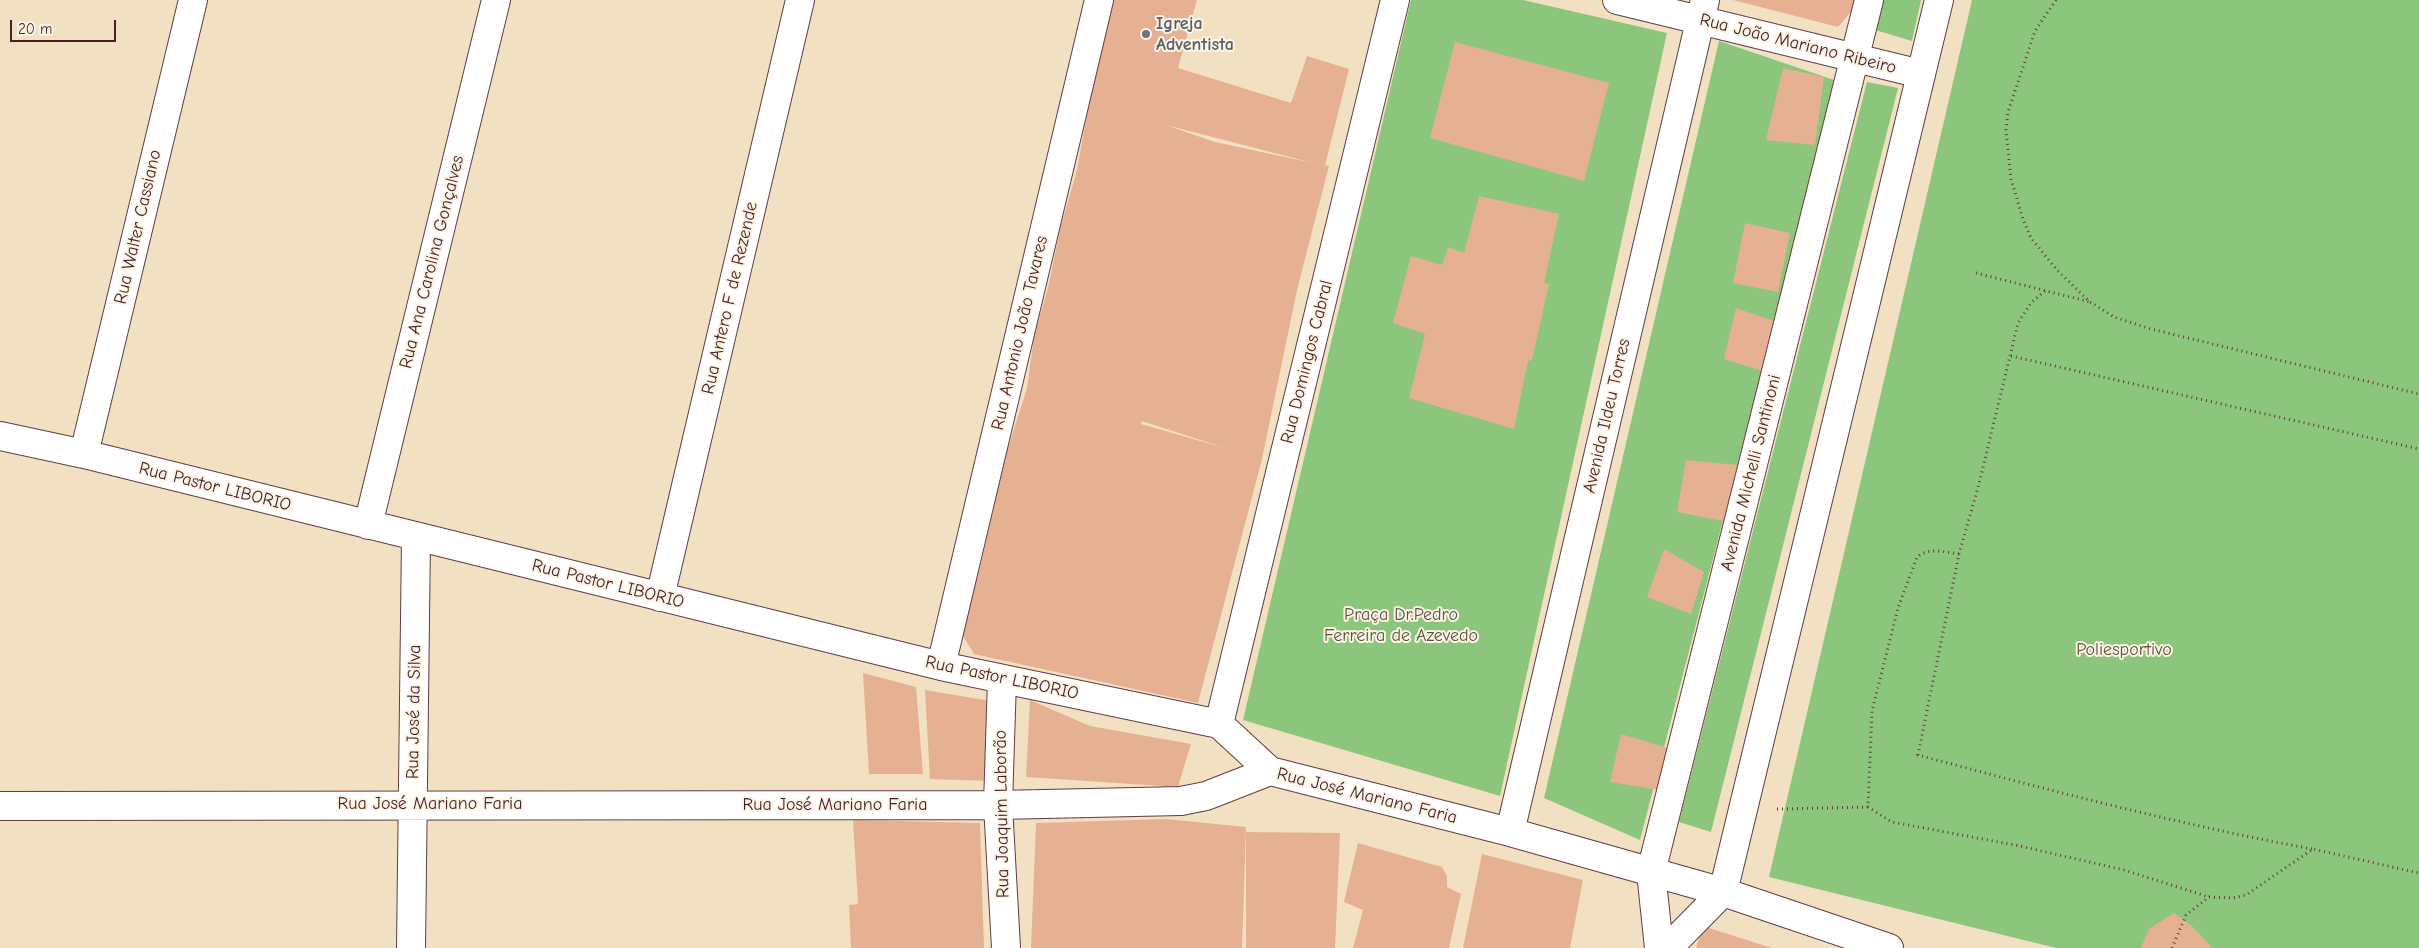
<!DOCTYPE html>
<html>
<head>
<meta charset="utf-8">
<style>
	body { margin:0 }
	#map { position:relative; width:2419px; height:948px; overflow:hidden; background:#f2e0c2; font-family:"Comic Neue",sans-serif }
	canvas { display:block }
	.scale { position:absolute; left:10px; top:20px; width:106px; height:22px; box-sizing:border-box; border:2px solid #4a1f2b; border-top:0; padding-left:6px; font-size:15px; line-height:18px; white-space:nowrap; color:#4a1f2b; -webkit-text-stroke:4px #fcf5e5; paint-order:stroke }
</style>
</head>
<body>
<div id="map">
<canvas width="2419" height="948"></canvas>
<div class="scale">20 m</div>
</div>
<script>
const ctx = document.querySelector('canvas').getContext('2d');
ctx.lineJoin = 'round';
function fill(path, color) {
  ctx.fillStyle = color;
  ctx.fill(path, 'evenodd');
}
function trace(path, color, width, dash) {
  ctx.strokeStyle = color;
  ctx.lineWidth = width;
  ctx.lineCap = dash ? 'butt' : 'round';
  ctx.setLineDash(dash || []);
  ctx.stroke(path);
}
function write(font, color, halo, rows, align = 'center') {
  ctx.font = font + ' "Comic Neue",sans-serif';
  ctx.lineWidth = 4;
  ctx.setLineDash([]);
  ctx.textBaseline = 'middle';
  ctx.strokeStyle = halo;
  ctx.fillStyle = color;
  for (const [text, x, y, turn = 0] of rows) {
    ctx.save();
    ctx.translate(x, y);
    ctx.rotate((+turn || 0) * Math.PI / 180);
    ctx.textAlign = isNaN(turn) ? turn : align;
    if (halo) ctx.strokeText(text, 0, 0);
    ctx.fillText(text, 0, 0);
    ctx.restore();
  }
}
const green = new Path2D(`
	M1411 0H1523L1667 33 1500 796 1243 720Z
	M1882 0H1921L1912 41 1875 30Z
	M1972 0H2419V948H2056L1769 877Z
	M1719 41 1837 81 1640 840 1544 798Z
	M1867 82 1898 88 1711 832 1679 822Z`);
const building = new Path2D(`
	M1114 0H1197L1178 68 1291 103 1307 56 1349 69 1325 165 1329 166 1297 290 1262 459 1198 703 974 654 960 631 979 572 1007 451 1027 388 1034 337 1049 284 1060 229 1077 170 1090 98ZM1166 125 1313 163 1215 142ZM1142 421 1225 448 1141 424Z
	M1733 0H1856L1855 7 1838 27Z
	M1455 42 1609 83 1584 181 1430 138Z
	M1783 68 1824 77 1815 145 1766 140Z
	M1479 196 1559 214 1544 283 1549 284 1532 360 1528 361 1514 429 1409 398 1425 334 1393 323 1411 256 1442 265 1448 247 1464 253Z
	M1745 223 1790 233 1778 292 1733 283Z
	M1736 308 1774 321 1762 371 1724 359Z
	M1686 460 1737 465 1728 522 1677 512Z
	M1664 549 1704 572 1691 614 1647 597Z
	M863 673 916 687 923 774H869Z
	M925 690 991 701 990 781 930 779Z
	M1030 700 1090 726 1191 744 1178 787 1026 777Z
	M1621 734 1671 749 1659 790 1610 782Z
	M1166 819 1246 827 1242 948H1031L1036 823Z
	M853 820 980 823 984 948H851L849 905 858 904Z
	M1246 832 1340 833 1335 948H1246Z
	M1358 843 1442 867 1447 876V887L1461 894 1449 948H1353L1363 910 1344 902Z
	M1482 854 1583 880 1570 948H1463Z
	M2174 913 2193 927 2212 948H2141L2149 929Z
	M1703 926 1772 948H1696Z`);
const path = new Path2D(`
	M2056 0 2035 31 2008 112 2006 130 2011 179 2023 219 2031 238 2057 270 2090 302 2114 317 2151 329 2419 394
	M1976 273 2090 302
	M2045 291 2031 303 2018 323 1979 484 1959 554 1918 755C2049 790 2180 825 2313 849
	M2011 356 2419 449
	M1959 554C1945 552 1929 547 1917 557L1898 608 1872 711 1868 807 1892 822 2020 846 2124 870 2209 897
	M1777 809 1868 807
	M2172 948 2186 915 2209 897 2233 898 2246 895 2313 849 2419 873`);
const minor = new Path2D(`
	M1617 0 1921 74
	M0 436 84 454 941 666 1219 724
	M84 454 193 0
	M368 525 496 0
	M660 597 800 0
	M941 666 1099 0
	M1002 679 998 805 1006 948
	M1219 724 1395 0
	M1219 724 1270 771
	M0 806 998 805 1181 801 1206 796 1270 771 1510 832 1723 892 1889 948
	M1510 832 1705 0
	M411 948 416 537`);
const tertiary = new Path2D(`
	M1659 948 1651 872 1869 0
	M1668 948 1723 892 1939 0`);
const markers = [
	[1146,34,5,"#6b7280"]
];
const worshipNames = [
	["Igreja",1156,24],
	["Adventista",1156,45]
];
const streetNames = [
	["Rua João Mariano Ribeiro",1798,44,14],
	["Rua Walter Cassiano",138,227,-77],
	["Rua Ana Carolina Gonçalves",432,262,-76],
	["Rua Antero F de Rezende",730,298,-77],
	["Rua Antonio João Tavares",1020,333,-77],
	["Rua Domingos Cabral",1307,362,-76],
	["Avenida Ildeu Torres",1607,416,-77],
	["Avenida Michelli Santinoni",1751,473,-76],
	["Rua Pastor LIBORIO",215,487,14],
	["Rua Pastor LIBORIO",608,584,14],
	["Rua Pastor LIBORIO",1002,678,12],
	["Rua José da Silva",414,712,-89],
	["Rua José Mariano Faria",1367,796,14],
	["Rua José Mariano Faria",430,804],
	["Rua José Mariano Faria",835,805],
	["Rua Joaquim Laborão",1002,814,-91]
];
const parkNames = [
	["Praça Dr.Pedro",1401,615],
	["Ferreira de Azevedo",1401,636],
	["Poliesportivo",2124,650]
];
fill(green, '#8bc67c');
fill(building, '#e6b193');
trace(minor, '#633c42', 30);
trace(tertiary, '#633c42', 30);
trace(path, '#633c42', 3, [1, 4]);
trace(minor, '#fff', 28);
trace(tertiary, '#fff', 28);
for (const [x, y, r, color] of markers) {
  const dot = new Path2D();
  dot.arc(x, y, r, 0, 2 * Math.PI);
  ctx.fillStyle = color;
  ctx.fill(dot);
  trace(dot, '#fcf5e5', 2);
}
write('bold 18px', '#5b616d', '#fcf5e5', worshipNames, 'left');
write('18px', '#4a1f2b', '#fcf5e5', streetNames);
write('18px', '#5e5143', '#fcf5e5', parkNames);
</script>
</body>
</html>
